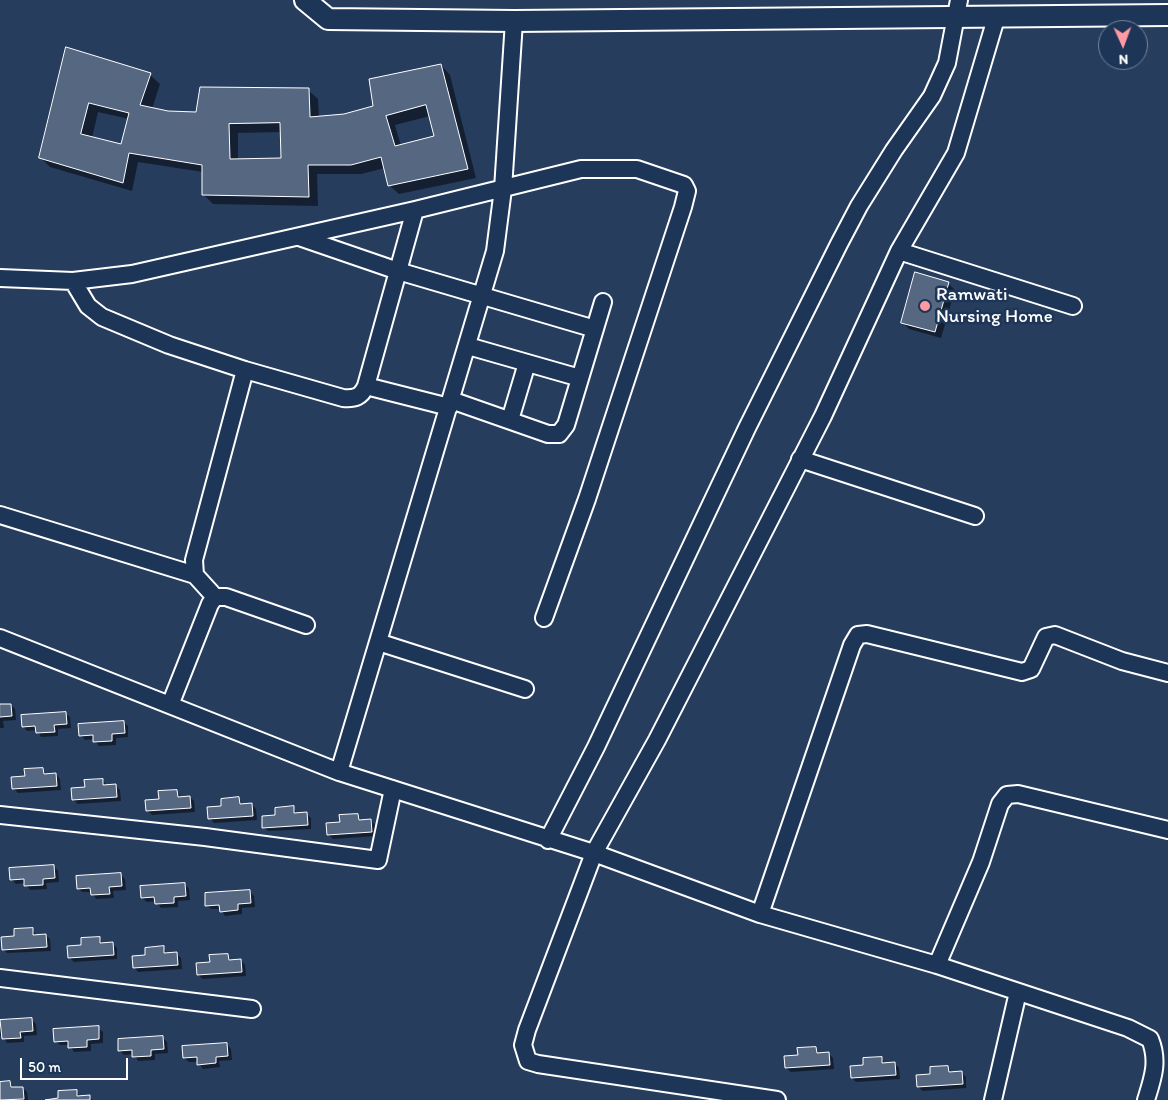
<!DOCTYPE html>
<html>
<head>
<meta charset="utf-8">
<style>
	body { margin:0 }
	#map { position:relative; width:1168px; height:1100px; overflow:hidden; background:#263d5e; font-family:Itim,sans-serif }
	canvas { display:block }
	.north { position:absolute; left:1098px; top:20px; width:50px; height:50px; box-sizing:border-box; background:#1d3557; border:1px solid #77869a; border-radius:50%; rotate:178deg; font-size:14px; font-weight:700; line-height:20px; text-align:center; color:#fff }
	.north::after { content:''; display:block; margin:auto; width:18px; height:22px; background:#ff9aa2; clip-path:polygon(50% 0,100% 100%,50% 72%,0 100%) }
	.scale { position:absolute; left:20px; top:1058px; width:108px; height:22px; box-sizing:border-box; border:2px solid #fff; border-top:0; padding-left:6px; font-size:15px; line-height:18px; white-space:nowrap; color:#fff; -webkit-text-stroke:4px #1d3557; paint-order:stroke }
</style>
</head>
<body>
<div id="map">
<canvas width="1168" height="1100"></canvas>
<div class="north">N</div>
<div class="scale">50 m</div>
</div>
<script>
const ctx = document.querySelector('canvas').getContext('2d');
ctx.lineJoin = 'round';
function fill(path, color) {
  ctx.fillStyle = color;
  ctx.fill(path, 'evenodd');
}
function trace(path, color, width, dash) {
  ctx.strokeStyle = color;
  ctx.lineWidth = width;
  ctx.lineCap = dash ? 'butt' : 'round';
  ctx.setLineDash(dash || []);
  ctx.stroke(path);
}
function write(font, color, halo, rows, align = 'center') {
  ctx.font = font + ' Itim,sans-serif';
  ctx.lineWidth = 5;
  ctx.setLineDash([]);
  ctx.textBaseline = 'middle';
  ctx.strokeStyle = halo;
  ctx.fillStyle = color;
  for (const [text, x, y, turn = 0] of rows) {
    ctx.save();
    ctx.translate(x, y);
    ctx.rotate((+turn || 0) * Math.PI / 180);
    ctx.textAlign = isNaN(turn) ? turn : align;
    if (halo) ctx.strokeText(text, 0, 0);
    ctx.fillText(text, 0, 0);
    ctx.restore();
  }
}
const shadow = new Path2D(`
	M67 49 150 75 160 84 152 109 168 112 197 113 308 90 318 99 319 117 344 115 375 107 441 65 450 75 476 178 399 194 389 185 385 168 361 174H317L318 206 213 204 203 194V172L138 162 132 191 50 167 40 157ZM98 112 129 119 122 145 92 138ZM430 116 436 137 401 146 395 125ZM282 132V159L238 160V133Z
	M948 283 955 290 941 338 909 329 902 322Z
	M11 705 15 709 16 720 3 721 4 728H0V706Z
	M65 713 70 717 71 728 58 729V736L41 737 37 730 27 731 23 726Z
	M123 722 128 726V737L116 738V745L99 746 94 739 85 740 81 735Z
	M43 769 47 775 56 774 60 779 61 790 18 793 13 788 26 777Z
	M103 780 107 786H116L120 790 121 801 78 804 73 800 86 788Z
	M177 791 181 797H190L194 801 195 812 152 815 148 811 160 800Z
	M239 798 243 805 252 804 256 809 257 820 214 823 210 818 222 807Z
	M293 808 298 814 306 813 311 818V829L268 831 264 827 276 816Z
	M358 815 362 821 371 820 375 825 376 836 333 839 328 834 341 823Z
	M54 866 58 871 59 882 46 883 47 889 30 890 25 883 16 884 11 879Z
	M121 875 125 879 126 890 113 891 114 898 96 899 92 892H82L78 888Z
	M185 884 189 889 190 900 178 901V907L161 908 156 901 147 902 142 898Z
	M249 891 254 896 255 907 242 908V914L225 916 221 909H211L207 905Z
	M32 929 37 936 45 935 50 939 51 951 7 953 3 949 16 938Z
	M99 938 104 944H112L117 948V959L74 962 70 958 82 946Z
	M163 948 168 954 176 953 181 958 182 969 138 972 134 967 147 956Z
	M228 955 232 961 241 960 245 965 246 976 203 979 198 975 211 963Z
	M31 1019 36 1024 37 1035 24 1036V1042L7 1043 3 1036H0V1021Z
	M98 1028 103 1032V1043L91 1044V1051L74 1052 69 1045H60L55 1041Z
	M162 1037 167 1042 168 1053 155 1054V1060L138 1061 134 1054 124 1055 120 1051Z
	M227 1044 231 1049 232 1060 219 1061 220 1067 203 1069 198 1062H189L184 1058Z
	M816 1048 820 1054H829L833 1058 834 1069 791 1072 786 1068 799 1056Z
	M881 1058 886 1064H895L899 1068 900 1079 856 1082 852 1078 865 1067Z
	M948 1067 953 1073 961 1072 966 1077V1088L923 1091 918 1087 931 1075Z
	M10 1082 14 1088H23L27 1092 28 1100H0V1083Z
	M76 1091 81 1097H89L93 1100H48L60 1099Z`);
const building = new Path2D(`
	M66 47 151 73 140 105 168 111 196 112 200 87 309 88 310 117 344 114 373 106 369 79 441 64 468 169 388 186 381 157 351 165H308L309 197 202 195V165L129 153 123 183 39 158ZM89 103 129 113 121 144 81 134ZM426 105 434 136 395 146 386 116ZM280 123 281 158 230 159 229 124Z
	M915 272 949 282 935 332 901 323Z
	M0 704H11L12 716 0 717Z
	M66 712 67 724 54 725 55 732 36 733 35 726 22 727 21 715Z
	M124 721 125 733 112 734V741L93 742V735L79 736 78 724Z
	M43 768 44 774 56 773 57 786 12 789 11 777 25 776 24 769Z
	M103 779V785L116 784 117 797 72 800 71 788 85 787 84 780Z
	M177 790 178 797 190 796 191 808 146 811 145 800 159 799 158 791Z
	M239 797 240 804 252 803 253 816 208 819 207 807 221 806V799Z
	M294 806V813L307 812 308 825 262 828V816L275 815V808Z
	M358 814 359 820 371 819 372 832 327 835 326 823 340 822 339 815Z
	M54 865 55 878 43 879V885L24 886V879L10 880 9 868Z
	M121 873 122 886 109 887 110 894 91 895 90 888 77 889 76 876Z
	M185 883 186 896 174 897V903L155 904 154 897 141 898 140 886Z
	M250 890 251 903 238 904V910L220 912 219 905 205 906V893Z
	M33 928V935L46 934 47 947 2 950 1 937 14 936V929Z
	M100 937V943L113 942 114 955 68 958 67 946 81 945V938Z
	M164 946V953L177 952 178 965 133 968 132 956 145 955V948Z
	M228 954 229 960 241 959 242 972 197 975 196 963 210 962 209 955Z
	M32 1018 33 1031 20 1032 21 1038 2 1039 0 1020Z
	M99 1026V1039L87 1040V1047L68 1048V1041L54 1042 53 1029Z
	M163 1036 164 1049 151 1050V1056L132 1057V1050L118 1051V1039Z
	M227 1043 228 1056 216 1057V1063L197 1065V1057L183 1058 182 1046Z
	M816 1047 817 1053 829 1052 830 1065 785 1068 784 1056 798 1055 797 1048Z
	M882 1057V1063L895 1062 896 1075 851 1078 850 1066 863 1065V1058Z
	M948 1066 949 1072 962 1071 963 1084 917 1087 916 1075 930 1074V1067Z
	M10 1081 11 1087H23L24 1099 0 1100V1082Z
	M77 1090V1096L90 1095V1100H45L58 1098V1091Z`);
const minor = new Path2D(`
	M299 237 398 271 595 329
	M899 251 1073 306
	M0 278 73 281 132 274 415 210 581 169H637L684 185 687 191 683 207 587 499 544 618
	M73 281 88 306 102 317 169 345 245 370 343 398C355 399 361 397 366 386L415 210
	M468 346 580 378
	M366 386 449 407
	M451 400 548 434H559L566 425 603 302
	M510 420 527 363
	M800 459 975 516
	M0 515 195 575
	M215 597 195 575 194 560 245 370
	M0 638 339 772 594 853 760 914 937 965 1128 1028 1150 1039C1159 1061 1153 1078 1146 1100
	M378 642 525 689
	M170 705 210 604 215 597H226L306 625
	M339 772 495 251 503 189 514 21
	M0 815 205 837 378 860 393 789
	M548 840 596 747 747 428 839 244 859 206 894 150 932 96 947 63 959 0
	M760 914 852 645 858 635 867 634 1022 672 1031 669 1046 637 1055 635 1122 661 1168 673
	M937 965 981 862 1000 804 1007 795 1018 794 1168 830
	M0 978 252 1009
	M777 1100 538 1064 528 1061 523 1045 527 1030 594 853 657 740 823 416 899 251 956 153 997 15
	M993 1100 1018 992`);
const major = new Path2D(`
	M305 0 328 19 514 21 1168 15`);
const markers = [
	[925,306,6,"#ff9aa2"]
];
const poiNames = [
	["Ramwati",936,295],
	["Nursing Home",936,317]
];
fill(shadow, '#0007');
fill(building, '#556781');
trace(building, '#fff', 1);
trace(minor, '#fff', 20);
trace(major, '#fff', 24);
trace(minor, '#1d3557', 16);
trace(major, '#1d3557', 20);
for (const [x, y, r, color] of markers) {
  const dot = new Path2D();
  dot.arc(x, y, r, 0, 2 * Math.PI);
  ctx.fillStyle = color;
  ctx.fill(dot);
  trace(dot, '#1d3557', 2);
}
write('19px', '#fff', '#1d3557', poiNames, 'left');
</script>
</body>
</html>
